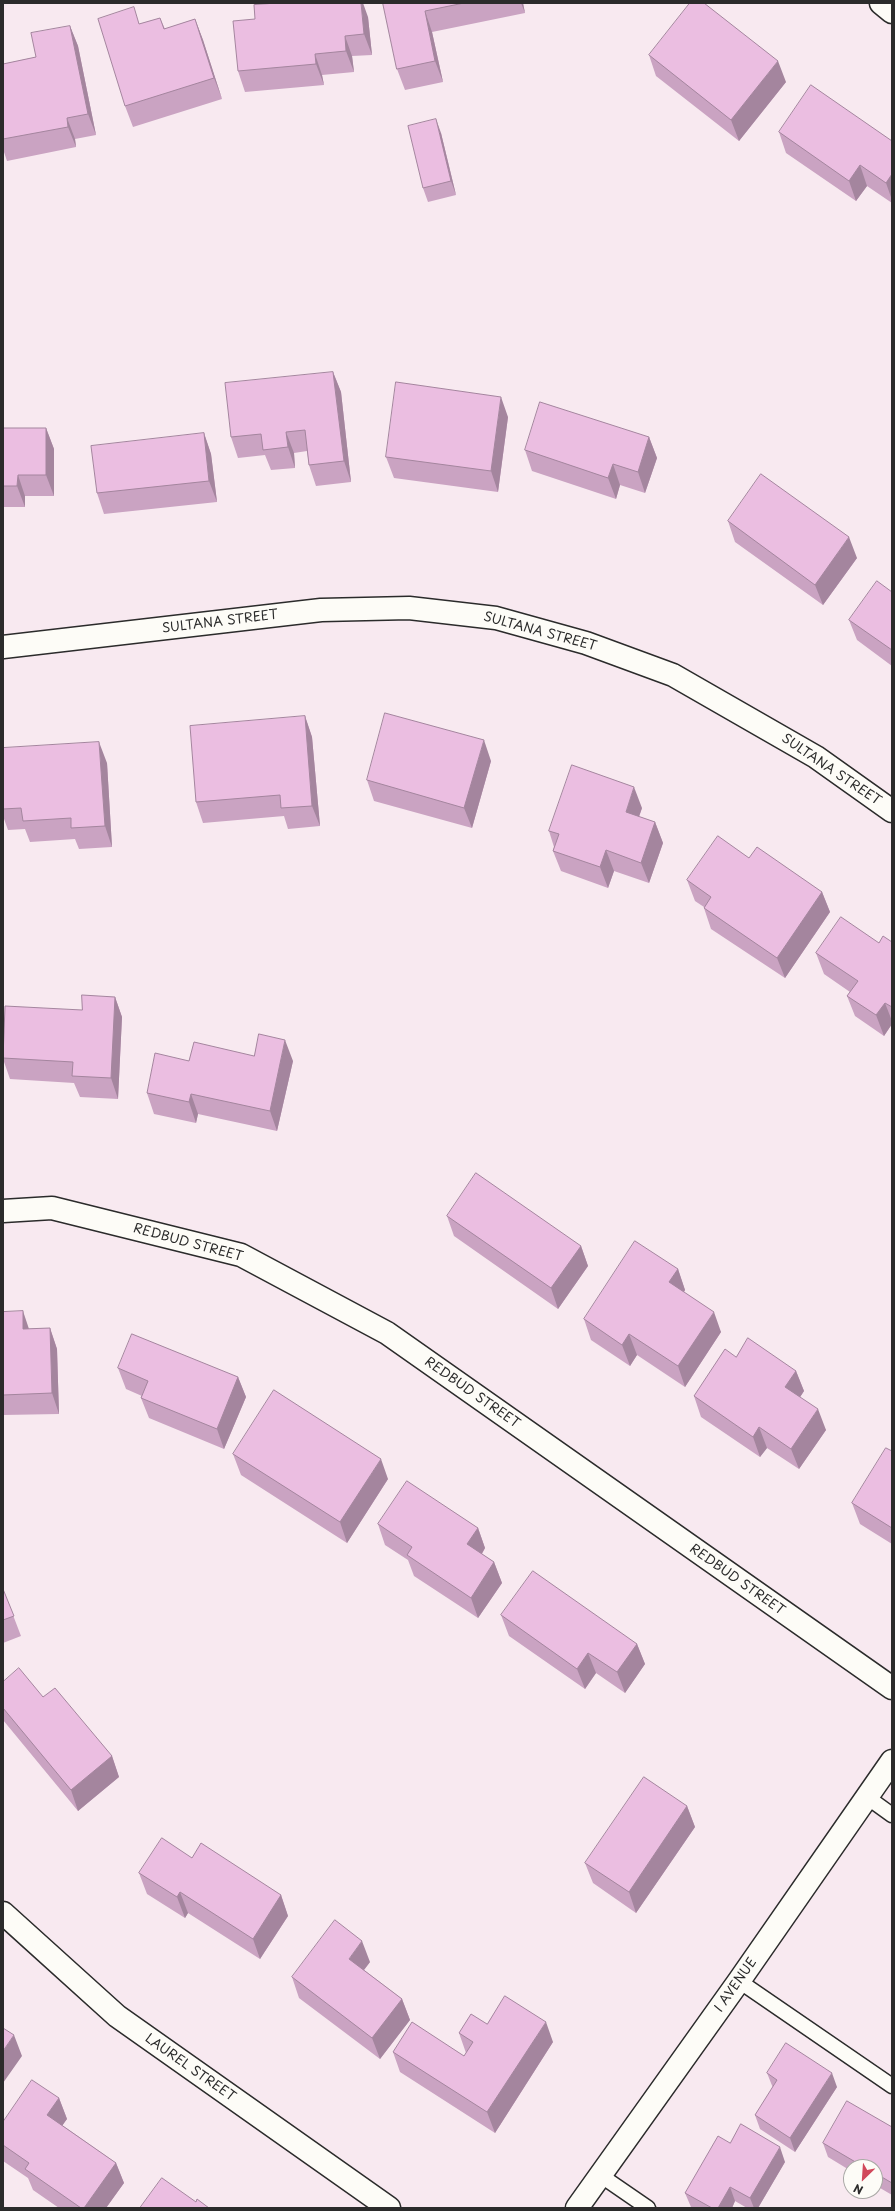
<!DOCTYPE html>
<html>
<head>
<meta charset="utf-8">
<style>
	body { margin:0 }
	#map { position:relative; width:895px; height:2211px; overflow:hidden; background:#f8e9f0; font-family:"Playpen Sans",sans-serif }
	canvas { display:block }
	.frame { position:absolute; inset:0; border:4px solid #2b2b2b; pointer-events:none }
	.north { position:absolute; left:843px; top:2159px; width:40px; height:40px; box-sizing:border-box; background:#fdfcf7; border:1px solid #a9a8a5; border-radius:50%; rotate:205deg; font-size:11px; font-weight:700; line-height:16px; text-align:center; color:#2b2b2b }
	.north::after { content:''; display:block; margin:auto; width:14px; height:18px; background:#d1495b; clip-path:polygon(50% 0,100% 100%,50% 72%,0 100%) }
</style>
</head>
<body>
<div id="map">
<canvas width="895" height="2211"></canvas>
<div class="frame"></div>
<div class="north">N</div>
</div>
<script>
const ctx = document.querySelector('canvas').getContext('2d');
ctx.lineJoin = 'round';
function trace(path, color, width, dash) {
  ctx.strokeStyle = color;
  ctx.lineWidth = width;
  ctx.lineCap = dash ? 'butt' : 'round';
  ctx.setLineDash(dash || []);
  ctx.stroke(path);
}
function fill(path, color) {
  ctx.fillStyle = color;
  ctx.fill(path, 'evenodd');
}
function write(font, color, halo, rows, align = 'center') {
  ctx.font = font + ' "Playpen Sans",sans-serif';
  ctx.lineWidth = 4;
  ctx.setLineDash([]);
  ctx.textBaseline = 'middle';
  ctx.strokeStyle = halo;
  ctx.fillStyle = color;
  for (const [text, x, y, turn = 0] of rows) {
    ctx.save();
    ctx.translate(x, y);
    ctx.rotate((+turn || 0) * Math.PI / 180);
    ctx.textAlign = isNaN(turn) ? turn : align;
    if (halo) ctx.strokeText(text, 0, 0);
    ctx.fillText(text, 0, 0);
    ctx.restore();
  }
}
const service = new Path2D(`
	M867 1797 892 1815
	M739 1981 892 2086
	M600 2175 648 2208`);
const minor = new Path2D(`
	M881 3 892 12
	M3 1211 52 1208 241 1255 387 1333 892 1688
	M3 1913 117 2016 389 2208`);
const tertiary = new Path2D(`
	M3 647 321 610 409 608 496 618 586 643 673 675 816 757 892 811`);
const secondary = new Path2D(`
	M577 2208 739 1981 892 1761`);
const wall = new Path2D(`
	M383 3H523L525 13 432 32 443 82 405 90 397 69Z
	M368 17 372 55 352 56 354 72 322 75 324 85 245 92 238 71Z
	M160 18 165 29 195 19 203 40 222 99 133 127 125 106 140 24Z
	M70 26 78 46 96 135 75 139 76 147 7 161 3 149V64L36 57Z
	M649 55 786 82 739 141 656 76Z
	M779 132 892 141V203L867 186 856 201 786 153Z
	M441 133 456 195 428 202 423 188Z
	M333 372 341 392 351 482 316 486 309 465 307 451 294 453 295 468 271 470 265 455 238 458 231 437Z
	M508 417 498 492 394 478 386 457Z
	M3 428H46L54 449V496H25V507H3Z
	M204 433 211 454 217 502 104 514 97 493Z
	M649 437 657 458 645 493 620 485 616 499 532 471 525 450Z
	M728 521 857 558 823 605 735 542Z
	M892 592V666L857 640 849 620Z
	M305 716 312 737 320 826 288 829 284 816 203 823 196 802Z
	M3 748 107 763 112 847 79 849 75 839 30 842 25 829 8 830 3 816Z
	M491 761 472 828 374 801 367 780Z
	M642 808 639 817 655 822 663 843 649 883 614 871 608 888 561 871 553 851 554 847 549 831Z
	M749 858 822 892 830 912 785 978 711 929 704 908V907L695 901 687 880Z
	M892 942V1024L884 1036 855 1016 847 996 850 992 824 974 816 953 879 943Z
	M115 997 122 1017 118 1099 80 1097 74 1083 10 1079 3 1059 82 1010Z
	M254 1056 293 1061 277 1131 198 1114 196 1123 154 1114 147 1093 189 1061Z
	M447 1216 581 1246 588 1266 558 1309 454 1236Z
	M678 1269 685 1290 684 1292 721 1332 685 1387 637 1355 630 1366 591 1340 584 1319Z
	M3 1312 29 1329 50 1328 57 1349 59 1414 3 1415Z
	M736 1357 796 1371 804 1391 800 1397 826 1430 799 1469 767 1448 760 1457 701 1417 694 1396Z
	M118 1368 238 1377 246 1397 224 1449 149 1418 141 1398 142 1396 126 1389Z
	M892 1451V1544L860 1524 852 1503Z
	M233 1454 388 1479 347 1543 241 1475Z
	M378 1524 478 1528 485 1548 482 1554 494 1562 502 1583 478 1618 414 1576 408 1560 385 1545Z
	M3 1589 21 1636 3 1643Z
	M501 1615 637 1644 645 1664 625 1693 596 1673 585 1689 509 1636Z
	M3 1682 43 1697 112 1756 119 1777 78 1811 3 1720Z
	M687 1806 695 1827 636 1913 593 1883 585 1863Z
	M192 1858 281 1895 288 1916 260 1959 188 1913 185 1918 147 1894 139 1873Z
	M370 1962 364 1970 402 1999 410 2020 380 2059 299 1998 292 1977Z
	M487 2024 553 2042 495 2133 400 2072 393 2052 464 2056 466 2053 459 2033Z
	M767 2073 837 2087 795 2152 760 2129 755 2115 773 2088Z
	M59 2098 67 2119 62 2125 116 2163 124 2183 106 2208H59L33 2190 28 2178 3 2161V2122Z
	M892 2127V2195L875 2185V2167H851V2171L828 2157 823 2143Z
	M730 2143 785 2162 758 2208H747L735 2201 732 2208H692L691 2207 685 2193Z`);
const shadedWall = new Path2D(`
	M361 3H363L368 17 372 55 364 34Z
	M521 3H523L525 13Z
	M425 11 432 32 443 82 435 61Z
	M195 19 203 40 222 99 214 78Z
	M70 26 78 46 96 135 88 114Z
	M345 36 352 56 354 72 346 51Z
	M315 54 322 75 324 85 316 64Z
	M778 61 786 82 739 141 731 120Z
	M67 118 75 139 76 147 68 127Z
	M436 119 441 133 456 195 451 181Z
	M860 165 867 186 856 201 849 181Z
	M892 174V200L886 183Z
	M333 372 341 392 351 482 344 461Z
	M501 397 508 417 498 492 491 471Z
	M46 428 54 449V496L46 475Z
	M286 432 294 453 295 468 288 447Z
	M204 433 211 454 217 502 209 481Z
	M649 437 657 458 645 493 638 472Z
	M613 464 620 485 616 499 608 478Z
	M18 475 25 496V507L17 486Z
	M849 537 857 558 823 605 815 585Z
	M305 716 312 737 320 826 312 806Z
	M484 740 491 761 472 828 464 808Z
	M99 742 107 763 112 847 105 826Z
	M634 787 642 808 633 833 626 812Z
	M655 822 663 843 649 883 641 863Z
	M606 850 614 871 608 888 600 867Z
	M822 892 830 912 785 978 777 958Z
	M115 997 122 1017 118 1099 111 1078Z
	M885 1003 892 1021V1024L884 1036 876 1015Z
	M285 1040 293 1061 277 1131 270 1111Z
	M191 1094 198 1114 196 1123 189 1102Z
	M581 1246 588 1266 558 1309 551 1288Z
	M678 1269 685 1290 677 1303 669 1282Z
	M23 1311 30 1332 23 1329Z
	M714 1312 721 1332 685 1387 678 1366Z
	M50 1328 57 1349 59 1414 52 1393Z
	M629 1334 637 1355 630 1366 622 1345Z
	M796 1371 804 1391 793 1408 785 1387Z
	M238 1377 246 1397 224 1449 217 1429Z
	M818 1409 826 1430 799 1469 791 1449Z
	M759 1427 767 1448 760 1457 753 1437Z
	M381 1459 388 1479 347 1543 340 1522Z
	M478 1528 485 1548 475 1565 467 1544Z
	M494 1562 502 1583 478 1618 471 1598Z
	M637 1644 645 1664 625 1693 617 1672Z
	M588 1653 596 1673 585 1689 577 1669Z
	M112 1756 119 1777 78 1811 71 1790Z
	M687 1806 695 1827 636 1913 629 1892Z
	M180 1892 188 1913 185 1918 177 1897Z
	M281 1895 288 1916 260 1959 253 1939Z
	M362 1941 370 1962 357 1979 349 1959Z
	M402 1999 410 2020 380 2059 372 2038Z
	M546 2022 553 2042 495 2133 487 2112Z
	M14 2035 22 2056 3 2083V2051Z
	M832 2073 837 2087 795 2152 790 2138Z
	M59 2098 67 2119 55 2136 47 2115Z
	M780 2147 785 2162 758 2208H754L750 2198Z
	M116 2163 124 2183 106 2208H84Z
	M730 2187 735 2201 732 2208H718Z`);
const building = new Path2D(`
	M277 3H361L364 34 345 36 346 51 315 54 316 64 238 71 233 21 255 19 254 5Z
	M383 3H464L425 11 435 61 397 69Z
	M690 3H704L778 61 731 120 649 55Z
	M134 7 139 24 160 18 164 29 195 19 214 78 125 106 98 19Z
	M70 26 88 114 67 118 68 127 3 139V64L36 57 31 33Z
	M811 85 892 141V174L886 183 860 165 849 181 779 132Z
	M436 119 451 181 423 188 408 126Z
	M333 372 344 461 309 465 305 430 286 432 288 447 263 450 261 434 231 437 225 383Z
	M396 382 501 397 491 471 386 457Z
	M540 402 649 437 638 472 613 464 608 478 525 450Z
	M3 428H46V475H18L17 486H3Z
	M204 433 209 481 97 493 91 446Z
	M761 474 849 537 815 585 728 521Z
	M877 581 892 592V650L849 620Z
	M385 713 484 740 464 808 367 780Z
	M305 716 312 806 281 808 280 795 196 802 190 726Z
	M99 742 105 826 71 828V818L23 821 21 808 3 809V748Z
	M572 765 634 787 626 812 655 822 641 863 606 850 600 867 553 851 559 834 549 831Z
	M718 836 749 858 757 847 822 892 777 958 704 908 711 897 687 880Z
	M841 917 879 943 883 936 892 942V1007L885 1003 876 1015 847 996 858 981 816 953Z
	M82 995 115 997 111 1078 72 1076 73 1062 3 1058 5 1006 82 1010Z
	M259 1034 285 1040 270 1111 191 1094 189 1102 147 1093 155 1053 189 1061 194 1042 254 1056Z
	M476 1173 581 1246 551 1288 447 1216Z
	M635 1241 678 1269 669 1282 714 1312 678 1366 629 1334 622 1345 584 1319Z
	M23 1311V1329L50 1328 52 1393 3 1395V1312Z
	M132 1334 238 1377 217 1429 141 1398 148 1381 118 1368Z
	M748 1338 796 1371 785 1387 818 1409 791 1449 759 1427 753 1437 694 1396 725 1349 736 1357Z
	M274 1390 381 1459 340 1522 233 1454Z
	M886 1448 892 1451V1528L852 1503Z
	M407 1481 478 1528 467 1544 494 1562 471 1598 407 1555 412 1547 378 1524Z
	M533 1571 637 1644 617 1672 588 1653 577 1669 501 1615Z
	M3 1589 14 1616 3 1620Z
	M19 1668 43 1697 55 1688 112 1756 71 1790 3 1708V1682Z
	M644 1777 687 1806 629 1892 585 1863Z
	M162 1838 192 1858 201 1843 281 1895 253 1939 180 1892 177 1897 139 1873Z
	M335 1920 362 1941 349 1959 402 1999 372 2038 292 1977Z
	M505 1996 546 2022 487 2112 393 2052 412 2022 464 2056 473 2042 459 2033 471 2014 487 2024Z
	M3 2028 14 2035 3 2051Z
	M786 2043 832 2073 790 2138 755 2115 777 2080 767 2073Z
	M32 2080 59 2098 47 2115 116 2163 84 2208H81L25 2169 29 2163 3 2145V2122Z
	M847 2101 892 2127V2183L875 2173V2167H864L823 2143Z
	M741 2124 780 2147 750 2198 730 2187 718 2208H712L685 2193 718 2136 730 2143Z
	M162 2178 196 2202 197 2199 209 2208H140Z`);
const streetNames = [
	["SULTANA STREET",220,622,-7],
	["SULTANA STREET",540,632,15],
	["SULTANA STREET",831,770,34],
	["REDBUD STREET",188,1243,15],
	["REDBUD STREET",472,1393,35],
	["REDBUD STREET",737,1580,35],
	["I AVENUE",736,1985,-55],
	["LAUREL STREET",190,2068,35]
];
trace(service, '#2b2b2b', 17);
trace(minor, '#2b2b2b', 25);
trace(tertiary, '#2b2b2b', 25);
trace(secondary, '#2b2b2b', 25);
trace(service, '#fdfcf7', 14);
trace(minor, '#fdfcf7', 22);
trace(tertiary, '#fdfcf7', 22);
trace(secondary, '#fdfcf7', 22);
fill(wall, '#caa3c2');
fill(shadedWall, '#a4859e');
fill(building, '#ebbee1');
trace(building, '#a4859e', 1);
write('13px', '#2b2b2b', '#fdfcf7', streetNames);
</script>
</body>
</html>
